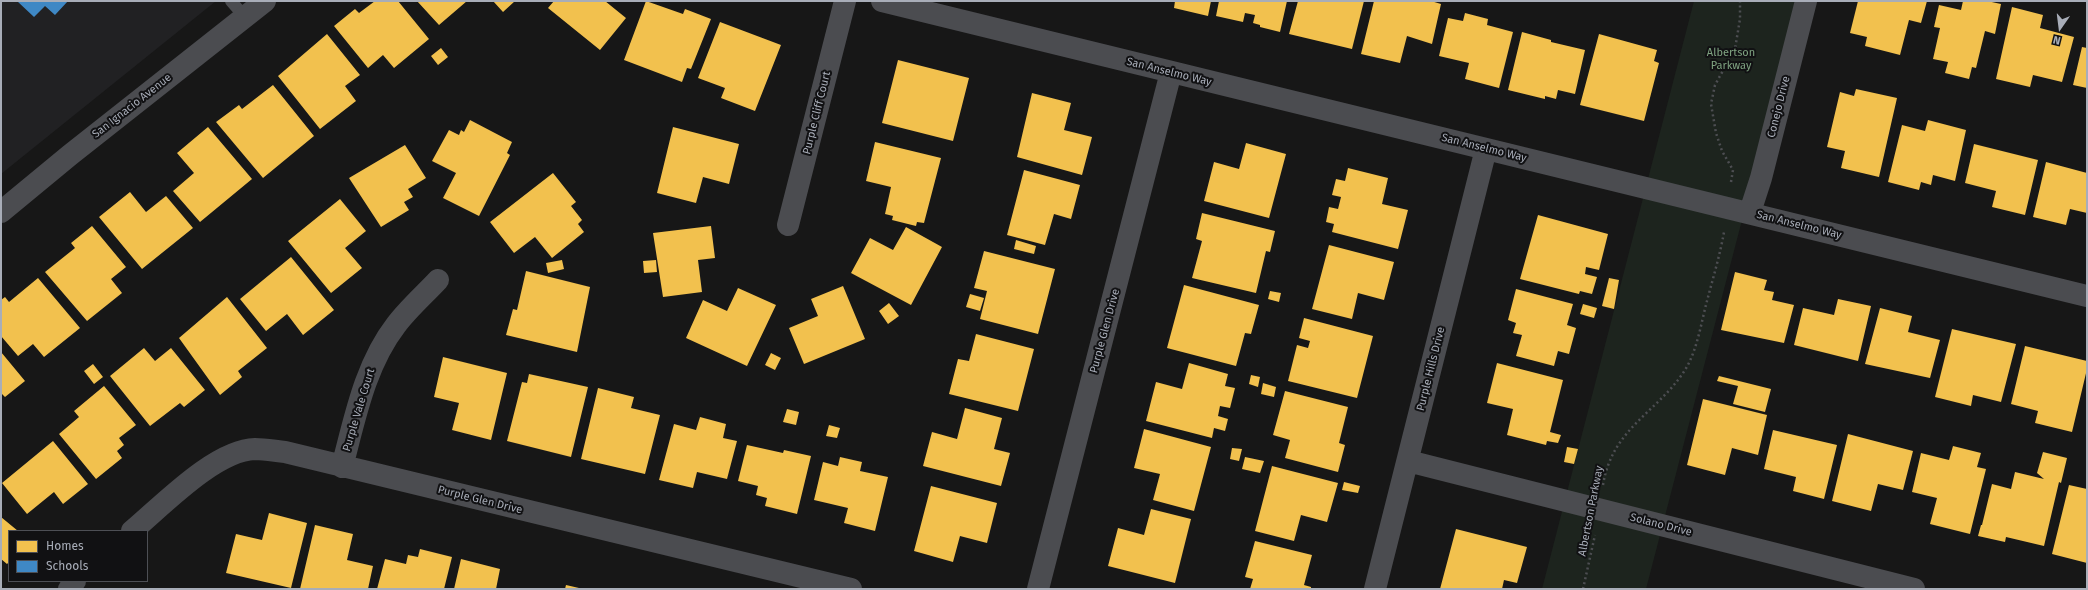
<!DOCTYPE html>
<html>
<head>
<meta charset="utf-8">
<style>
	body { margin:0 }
	#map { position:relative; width:2088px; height:590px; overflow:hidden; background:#171717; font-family:"Fira Sans",sans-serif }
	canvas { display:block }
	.frame { position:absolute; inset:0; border:2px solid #a8adb8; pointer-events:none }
	.legend { position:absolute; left:8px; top:530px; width:140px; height:52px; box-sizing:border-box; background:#111113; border:1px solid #4d4f55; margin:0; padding:5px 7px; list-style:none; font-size:12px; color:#a8adb8 }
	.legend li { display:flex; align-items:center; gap:8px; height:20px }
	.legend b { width:20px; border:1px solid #4d4f55 }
	.north { position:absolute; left:2040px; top:8px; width:40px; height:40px; -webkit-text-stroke:3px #111113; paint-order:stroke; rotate:194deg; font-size:11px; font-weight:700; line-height:16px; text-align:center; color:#a8adb8 }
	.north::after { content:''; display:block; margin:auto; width:14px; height:18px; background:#a8adb8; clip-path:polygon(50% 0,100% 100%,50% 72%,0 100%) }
</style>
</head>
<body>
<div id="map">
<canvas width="2088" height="590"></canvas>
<div class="frame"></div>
<ul class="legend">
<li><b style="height:11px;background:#f2c14e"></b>Homes</li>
<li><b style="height:11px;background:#3f88c5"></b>Schools</li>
</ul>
<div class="north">N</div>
</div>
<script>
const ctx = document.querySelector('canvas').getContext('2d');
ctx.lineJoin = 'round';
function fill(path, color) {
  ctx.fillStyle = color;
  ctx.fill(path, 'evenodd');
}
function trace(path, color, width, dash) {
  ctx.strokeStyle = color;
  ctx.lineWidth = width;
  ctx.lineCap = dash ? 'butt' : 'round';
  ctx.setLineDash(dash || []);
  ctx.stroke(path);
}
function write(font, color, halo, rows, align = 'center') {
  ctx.font = font + ' "Fira Sans",sans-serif';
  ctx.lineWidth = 4;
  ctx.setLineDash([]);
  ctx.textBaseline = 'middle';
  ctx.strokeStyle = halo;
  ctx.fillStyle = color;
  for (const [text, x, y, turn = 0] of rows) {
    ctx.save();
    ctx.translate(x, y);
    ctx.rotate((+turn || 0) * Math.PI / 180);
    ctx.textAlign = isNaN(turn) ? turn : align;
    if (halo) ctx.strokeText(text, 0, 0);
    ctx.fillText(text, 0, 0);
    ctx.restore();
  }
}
const built = new Path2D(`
	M1 1H216L1 174Z`);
const green = new Path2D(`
	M1694 1H1799L1646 589H1542Z`);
const homes = new Path2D(`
	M375 1H398L429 39 394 68 383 55 368 68 334 26 355 9 359 13Z
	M417 1H467L439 25Z
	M493 1H515L503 12Z
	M554 1H605L626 18 600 50 548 8Z
	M646 1 683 14 685 9 711 19 691 69 687 68 682 82 624 60Z
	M1175 1H1211L1208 16 1174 8Z
	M1219 1 1221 2 1287 1 1280 32 1260 27V25L1253 23 1255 15 1245 13 1243 22 1216 16Z
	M1298 1H1364L1352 49 1289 34Z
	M1374 1H1431L1441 4 1432 44 1407 36 1400 63 1361 54Z
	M1858 1H1927L1921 23 1909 20 1900 55 1865 46 1867 37 1850 33Z
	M1963 1H1987L2001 4 1995 34 1985 31 1976 68 1972 67 1969 79 1945 73 1948 62 1933 59 1940 28 1934 27 1939 5 1961 10Z
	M2012 7 2043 15 2040 28 2074 37 2062 82 2033 75 2030 87 1996 79Z
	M1465 13 1488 19 1487 25 1513 32 1499 88 1465 79 1469 63 1439 56 1448 18 1463 21Z
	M720 22 781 45 755 111 721 98 725 88 698 78Z
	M1522 32 1551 40V42L1585 50 1575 94 1558 90 1556 99 1545 96V99L1508 90Z
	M327 34 360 75 345 86 356 101 320 129 278 76Z
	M1599 34 1657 50 1654 61 1659 63 1644 121 1580 105Z
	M2082 47 2087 48V88L2073 85Z
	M441 48 448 57 438 65 431 56Z
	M898 60 969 78 953 141 882 123Z
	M273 85 314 136 263 178 216 122 239 105 242 109Z
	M1856 89 1897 98 1879 177 1841 168 1845 151 1827 147 1840 92 1854 96Z
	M1032 93 1071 103 1064 130 1092 137 1082 175 1017 157Z
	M470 120 512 142 507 153 510 155 479 216 443 198 456 173 432 161 449 130 459 135 461 130 464 132Z
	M1928 120 1966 130 1955 181 1933 175 1931 185 1921 182 1919 190 1888 182 1902 125 1925 131Z
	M208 127 252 179 200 222 173 191 194 173 177 153Z
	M673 127 739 144 729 184 703 177 696 203 657 193Z
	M875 142 941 158 924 223 917 222 916 226 892 220 893 216 885 214 891 187 866 181Z
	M1246 143 1286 154 1269 218 1204 201 1214 162 1239 169Z
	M1974 144 2038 160 2025 215 1992 207 1996 191 1965 183Z
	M405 145 426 178 408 189 413 197 404 202 409 210 381 227 349 178Z
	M2046 162 2087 173V213L2070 209 2066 225 2033 217Z
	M1348 168 1388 178 1382 204 1408 210 1398 249 1332 232 1334 224 1326 222 1329 207 1338 209 1341 197 1332 195 1336 179 1345 181Z
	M1024 170 1080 185 1071 219 1054 214 1045 245 1007 235Z
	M553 173 576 202 571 206 582 220 578 224 584 232 552 258 535 237 514 253 490 222Z
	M130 192 146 212 166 196 193 228 142 269 99 217Z
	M340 199 366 231 345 248 362 268 331 293 288 241Z
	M1202 213 1275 231 1270 252 1266 251 1256 293 1192 278 1202 241 1196 239Z
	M1538 215 1608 234 1599 270 1586 267 1585 274 1597 277 1592 294 1580 291 1579 294 1520 279Z
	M92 226 126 267 111 279 122 293 87 321 45 272 75 248 71 243Z
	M711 226 715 258 698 260 702 292 663 297 653 233Z
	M906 227 942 247 911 305 851 273 870 238 893 250Z
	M1016 240 1036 246 1034 254 1014 249Z
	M1329 245 1394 262 1384 300 1358 293 1352 319 1312 309Z
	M984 251 1055 269 1038 334 980 319 987 291 974 288Z
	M291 257 334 310 303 335 287 314 266 331 240 299Z
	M562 260 564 269 548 273 546 263Z
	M656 260 657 272 644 273 643 261Z
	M526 271 590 287 577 352 506 335 513 309 517 310Z
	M1735 272 1767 280 1764 290 1774 292 1772 300 1794 305 1784 343 1721 330Z
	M38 278 80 328 44 357 33 344 18 356 1 336V300L5 297 9 302Z
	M1609 278 1619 280 1614 309 1602 306Z
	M1184 285 1259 305 1251 334 1245 333 1236 366 1167 348Z
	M843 286 865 339 804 364 789 328 818 316 811 299Z
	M738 288 776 305 747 366 686 338 703 300 727 311Z
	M1516 289 1573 304 1567 325 1576 328 1569 354 1558 351 1554 366 1516 356 1522 335 1513 333 1516 323 1508 320Z
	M1270 291 1281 293 1279 302 1268 299Z
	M970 294 984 298 980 311 966 307Z
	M227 297 267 348 238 371 242 377 220 395 179 338Z
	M1838 299 1871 306 1858 361 1794 345 1803 308 1834 315Z
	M889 303 899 316 888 324 879 311Z
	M1583 304 1597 308 1594 318 1580 314Z
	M1880 308 1912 316 1908 332 1940 340 1930 378 1865 364Z
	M1304 318 1373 336 1357 398 1288 381 1297 345 1308 348 1310 341 1299 338Z
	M1952 329 2016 344 2001 402 1973 395 1971 406 1935 397Z
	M976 334 1034 349 1018 411 949 394 958 359 969 361Z
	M2025 346 2087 361V369L2072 432 2035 423 2038 411 2011 404Z
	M144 348 155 361 171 348 205 390 184 407 180 403 150 426 110 376Z
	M1 352 25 381 5 397 2 394 1 395Z
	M771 353 781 358 775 370 765 365Z
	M443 357 507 373 491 440 452 430 459 403 434 397Z
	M1189 363 1228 374 1225 386 1235 388 1230 408 1220 406 1218 416 1228 419 1225 431 1214 428 1212 438 1146 421 1156 382 1182 389Z
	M1497 363 1563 380 1550 432 1561 435 1558 443 1547 441 1546 445 1507 435 1513 409 1487 403Z
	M93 364 103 377 94 384 84 371Z
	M529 374 588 387 571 457 507 441 522 382 527 383Z
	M1251 375 1260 377 1258 387 1249 384Z
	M1719 376 1771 389 1765 412 1733 404 1738 386 1717 381Z
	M1263 383 1276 387 1274 397 1261 394Z
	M104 386 136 425 119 438 124 445 117 451 122 458 96 479 59 434 79 417 74 411Z
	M598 388 634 397 631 408 660 415 645 474 581 459Z
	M1285 391 1348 407 1339 443 1345 445 1338 472 1285 458 1290 440 1273 435Z
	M1703 399 1767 415 1758 455 1732 448 1725 475 1687 465Z
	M965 408 1002 418 994 449 1010 453 1001 486 923 466 932 432 957 439Z
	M787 409 799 412 796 425 783 422Z
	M700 417 726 424 723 438 737 441 727 479 697 472 693 488 659 480 674 424 696 430Z
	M829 425 840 428 837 438 826 436Z
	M1144 429 1211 447 1194 511 1153 500 1160 474 1134 468Z
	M1773 430 1837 445 1824 499 1793 491 1796 477 1764 469Z
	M1848 434 1913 451 1903 490 1878 484 1871 511 1832 501Z
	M53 441 88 484 63 504 54 492 27 514 2 483Z
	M747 445 783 453 784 450 811 456 797 514 765 506 767 498 756 495 758 486 738 481Z
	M1953 446 1981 453 1977 467 1986 469 1970 534 1930 524 1937 498 1912 492 1921 453 1949 460Z
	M1567 447 1578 449 1574 464 1564 462Z
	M1232 448 1242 449 1239 461 1230 459Z
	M2043 452 2067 458 2061 483 2059 482 2044 546 2006 537 2005 542 1978 536 1981 525H1982L1992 484 2011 489 2015 472 2044 479 2037 473Z
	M840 457 862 462 860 471 888 477 875 531 844 523 848 508 814 500 823 462 838 466Z
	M1245 457 1264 461 1260 473 1242 469Z
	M1272 466 1338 483 1327 522 1301 515 1294 541 1255 531Z
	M1344 482 1360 486 1358 493 1342 490Z
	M2069 485 2087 489V563L2052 554Z
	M931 486 997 503 987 543 960 536 953 562 914 551Z
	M1151 509 1191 519 1175 583 1108 566 1118 528 1144 535Z
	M269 513 307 523 291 588 226 573 236 534 262 540Z
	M1 517 18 531H9V562L7 564 1 559Z
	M315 525 353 534 347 560 373 566 368 589H300Z
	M1456 529 1527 547 1517 583 1504 580 1502 589H1440Z
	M1255 541 1312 555 1304 585 1311 587V589H1250L1253 579 1245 577Z
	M420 549 452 557 444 589H377L385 559 406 564 408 555 418 557Z
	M461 559 500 569 496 589H454Z
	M566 585 579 588V589H565Z`);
const schools = new Path2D(`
	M17 1H68L55 15 45 6 34 17Z`);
const path = new Path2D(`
	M1731 182 1733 170 1722 151 1716 133 1711 104 1715 85 1735 49 1740 19V1
	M1603 485C1612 429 1656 413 1683 373 1697 353 1701 323 1707 301 1713 278 1720 255 1724 232
	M1583 589 1595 535`);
const service = new Path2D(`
	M231 1 245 17`);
const minor = new Path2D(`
	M882 1 2087 296
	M1 212 70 155 265 1
	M1750 212 1761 178 1806 1
	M788 225 845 1
	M1408 461 1914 589
	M342 467C355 418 365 365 396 325 408 309 424 295 438 280
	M132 531C162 506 215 450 255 449 265 449 275 451 285 452L851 589
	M69 589 75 581
	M1038 589 1171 72
	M1375 589 1486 149`);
const parkNames = [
	["Albertson",1731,53],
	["Parkway",1731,66]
];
const streetNames = [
	["San Anselmo Way",1169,72,14],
	["San Ignacio Avenue",132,106,-38],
	["Conejo Drive",1779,107,-76],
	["Purple Cliff Court",817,113,-76],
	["San Anselmo Way",1484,148,14],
	["San Anselmo Way",1799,225,14],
	["Purple Glen Drive",1105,331,-75],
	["Purple Hills Drive",1431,369,-76],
	["Purple Vale Court",359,410,-73],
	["Purple Glen Drive",480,500,14],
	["Albertson Parkway",1591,511,-79],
	["Solano Drive",1661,525,14]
];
fill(built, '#212123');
fill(green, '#1d241e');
fill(homes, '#f2c14e');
fill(schools, '#3f88c5');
trace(path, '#4d4e52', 2.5, [2, 3]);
trace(service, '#4b4c50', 12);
trace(minor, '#4b4c50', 22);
write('11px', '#7fa381', '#111113', parkNames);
write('11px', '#a8adb8', '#111113', streetNames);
</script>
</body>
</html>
